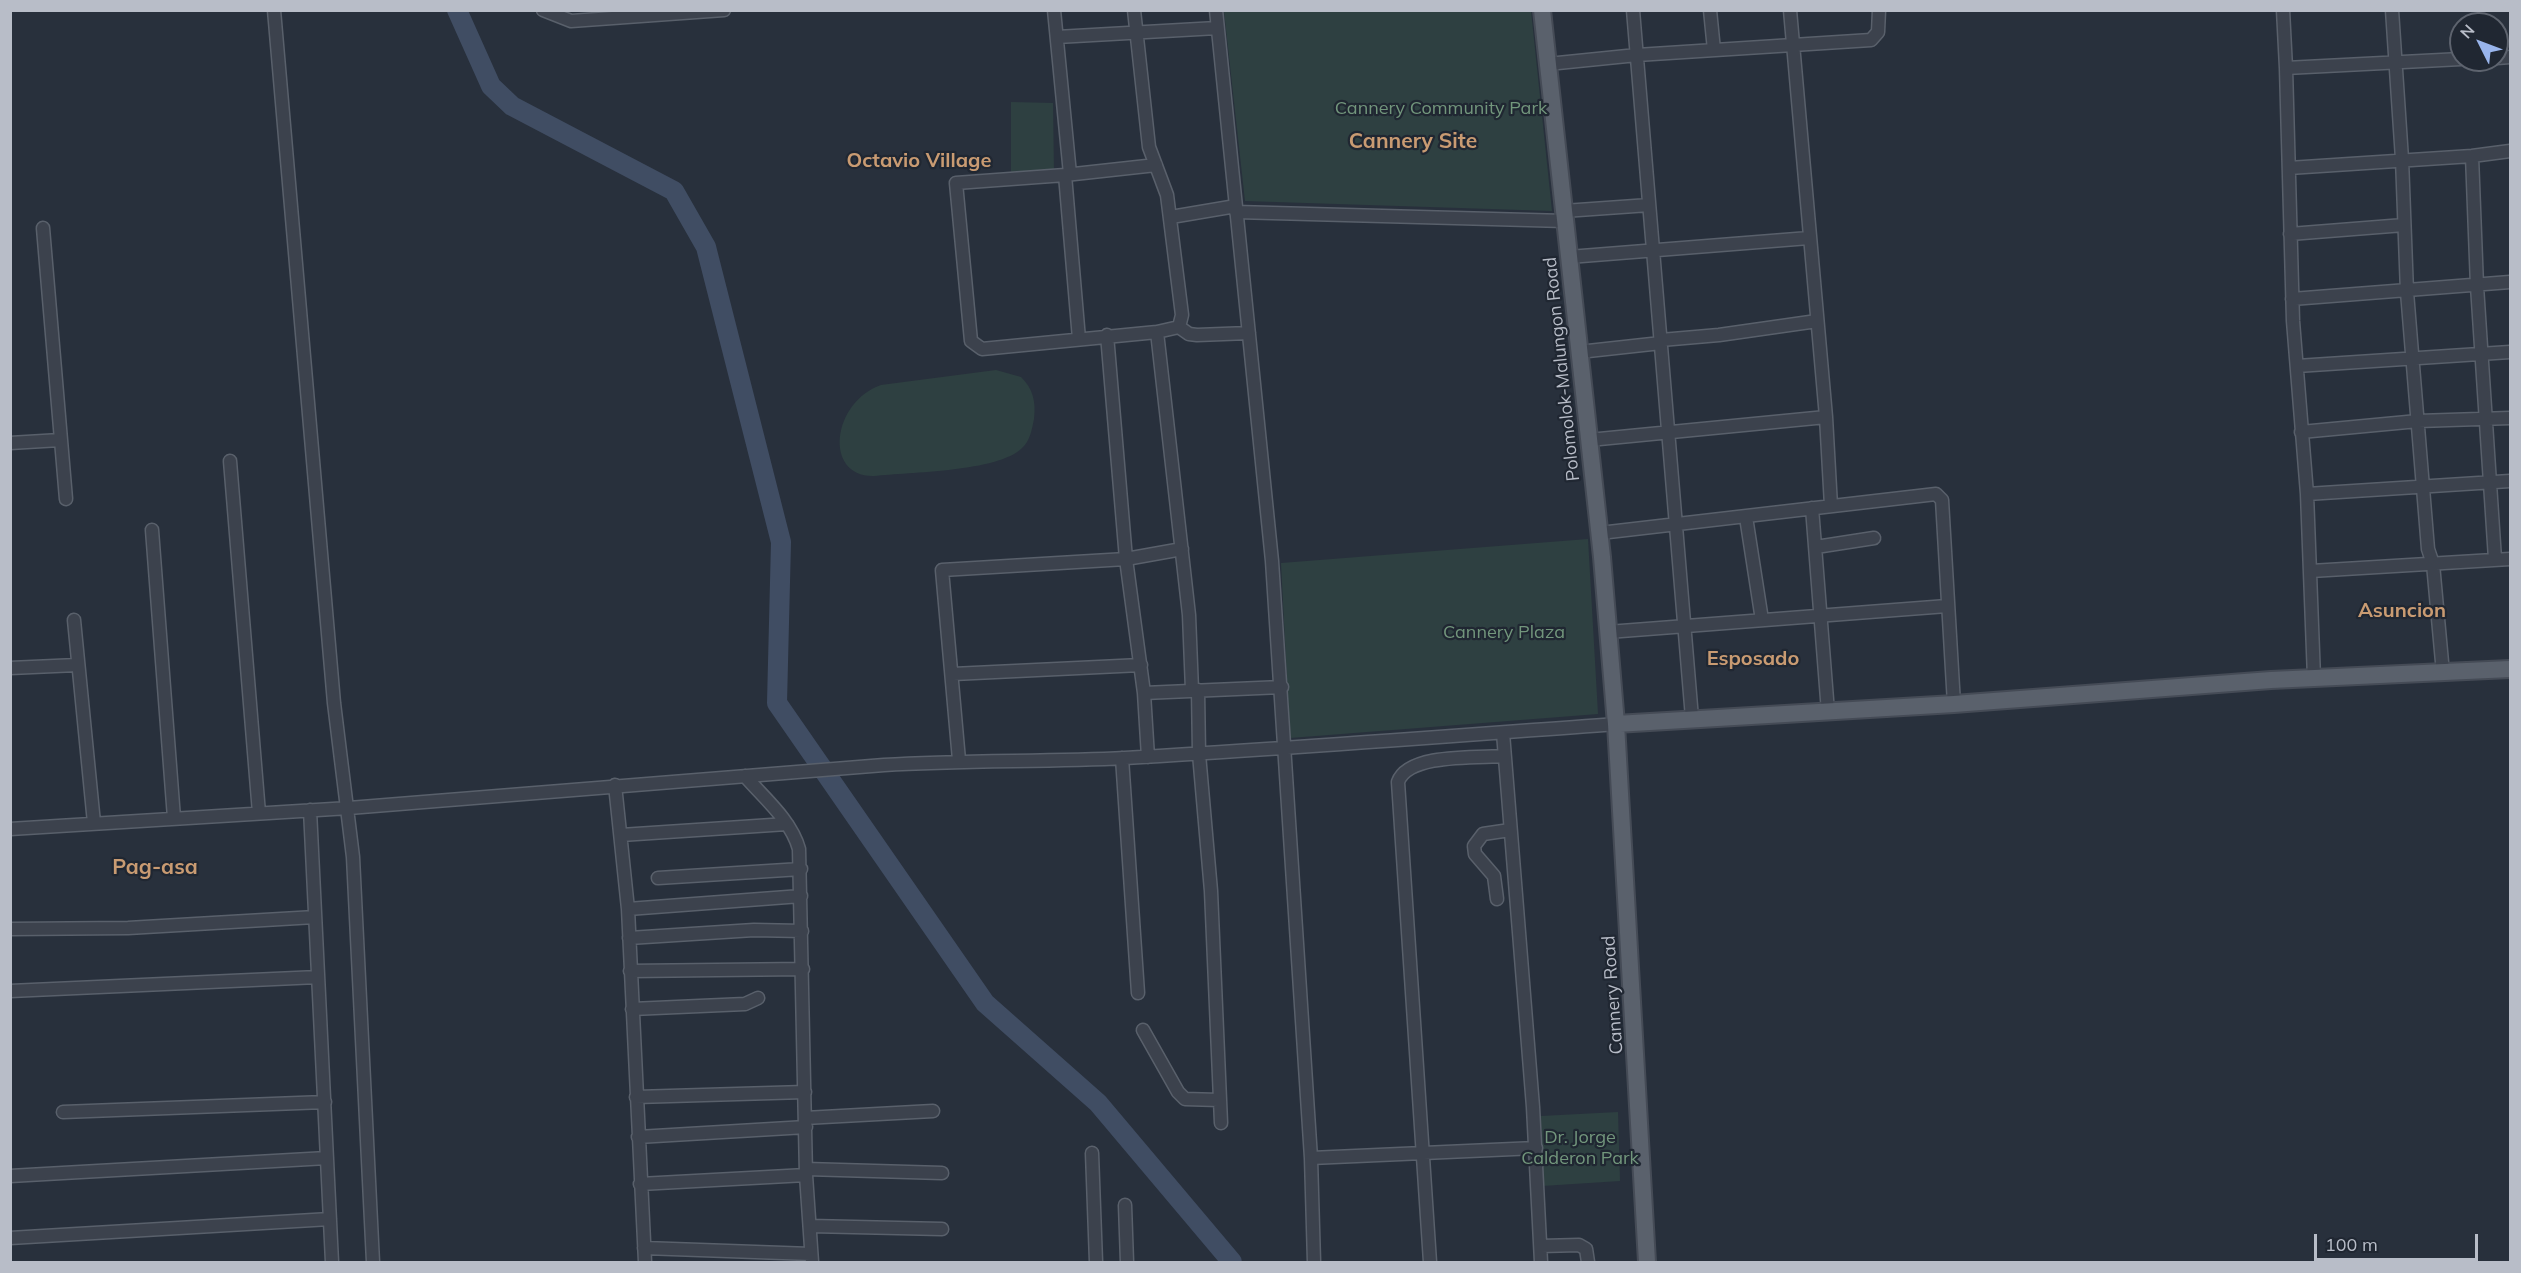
<!DOCTYPE html>
<html>
<head>
<meta charset="utf-8">
<style>
	body { margin:0 }
	#map { position:relative; width:2521px; height:1273px; overflow:hidden; background:#28303c; font-family:Mulish,sans-serif }
	canvas { display:block }
	.frame { position:absolute; inset:0; border:12px solid #b8bdc8; pointer-events:none }
	.north { position:absolute; left:2449px; top:12px; width:60px; height:60px; box-sizing:border-box; background:#202732; border:2px solid #5d636e; border-radius:50%; rotate:312deg; font-size:16px; font-weight:700; line-height:24px; text-align:center; color:#b8bdc8 }
	.north::after { content:''; display:block; margin:auto; width:21px; height:27px; background:#99b5ec; clip-path:polygon(50% 0,100% 100%,50% 72%,0 100%) }
	.scale { position:absolute; left:2314px; top:1234px; width:164px; height:27px; box-sizing:border-box; border:3px solid #b8bdc8; border-top:0; padding-left:8px; font-size:18px; line-height:21px; white-space:nowrap; color:#b8bdc8; -webkit-text-stroke:4px #202732; paint-order:stroke }
</style>
</head>
<body>
<div id="map">
<canvas width="2521" height="1273"></canvas>
<div class="frame"></div>
<div class="north">N</div>
<div class="scale">100 m</div>
</div>
<script>
const ctx = document.querySelector('canvas').getContext('2d');
ctx.lineJoin = 'round';
function fill(path, color) {
  ctx.fillStyle = color;
  ctx.fill(path, 'evenodd');
}
function trace(path, color, width, dash) {
  ctx.strokeStyle = color;
  ctx.lineWidth = width;
  ctx.lineCap = dash ? 'butt' : 'round';
  ctx.setLineDash(dash || []);
  ctx.stroke(path);
}
function write(font, color, halo, rows, align = 'center') {
  ctx.font = font + ' Mulish,sans-serif';
  ctx.lineWidth = 4.5;
  ctx.setLineDash([]);
  ctx.textBaseline = 'middle';
  ctx.strokeStyle = halo;
  ctx.fillStyle = color;
  for (const [text, x, y, turn = 0] of rows) {
    ctx.save();
    ctx.translate(x, y);
    ctx.rotate((+turn || 0) * Math.PI / 180);
    ctx.textAlign = isNaN(turn) ? turn : align;
    if (halo) ctx.strokeText(text, 0, 0);
    ctx.fillText(text, 0, 0);
    ctx.restore();
  }
}
const green = new Path2D(`
	M1224 11H1531L1552 211 1245 201Z
	M1011 102 1053 103 1054 175 1011 177Z
	M996 370 1021 377C1033 389 1036 401 1034 419 1032 429 1030 441 1022 448 998 472 909 472 874 476 823 477 832 402 881 385Z
	M1588 539 1598 714 1290 738 1281 563Z
	M1618 1112 1620 1181 1542 1186 1541 1116Z`);
const river = new Path2D(`
	M457 10 491 86 512 106 674 191 706 247 781 542 777 703 985 1003 1098 1103 1232 1262`);
const minor = new Path2D(`
	M274 10 334 703 353 857 373 1262
	M543 10 571 21 724 10
	M1054 10 1070 174
	M1134 10 1149 147 1167 195 1182 315 1179 327
	M1216 10 1272 561 1311 1158 1314 1262
	M1633 10 1692 718
	M1710 10 1714 50
	M2283 10 2286 68 2461 59
	M2392 10 2402 159 2407 292 2428 549 2433 564 2443 673
	M1057 37 1217 28
	M2497 58 2510 57
	M1548 64 1637 55 1871 40 1878 32 1879 10
	M2286 68 2293 321 2307 494 2314 678
	M2472 156 2477 286 2495 559
	M1156 165 1065 175 956 183 971 341 982 349 1157 332 1179 327
	M2289 168 2472 156 2510 151
	M1065 175 1079 339
	M1564 211 1649 205
	M1236 212 1565 221
	M1171 217 1236 206
	M43 228 66 499
	M2290 234 2404 225
	M1569 257 1809 238
	M2292 299 2510 282
	M1179 327 1189 334 1197 335 1249 333
	M1157 332 1189 615 1192 690
	M1107 335 1126 559 1144 693 1148 757
	M1661 340 1719 335 1817 321
	M1579 352 1661 343
	M2297 366 2510 352
	M1826 417 1831 506
	M2301 432 2418 421 2510 418
	M1589 440 1826 417 1790 10
	M10 443 60 440
	M230 461 259 813
	M2307 494 2510 481
	M1812 508 1828 712
	M1746 517 1762 620
	M152 530 174 818
	M1600 533 1936 494 1942 500 1954 704
	M1816 547 1874 538
	M2311 571 2510 559
	M74 620 94 823
	M1608 632 1947 606
	M10 668 77 665
	M953 674 1141 665
	M1198 690 1199 754 1211 891 1221 1123
	M1144 693 1282 687
	M1503 733 1533 1107 1541 1262
	M1122 758 1138 993
	M959 760 942 570 1126 559 1182 549
	M745 776C764 798 791 820 799 849L806 1175 812 1262
	M615 785 628 909 645 1262
	M310 810 332 1262
	M10 829 349 808 884 765C964 760 1045 762 1125 758 1289 749 1452 736 1616 724
	M621 835 787 824
	M658 878 801 869
	M1497 899 1494 876 1475 854 1474 846 1483 834 1510 830
	M628 909 801 896
	M10 929 128 928 315 917
	M629 938 754 930 802 931
	M630 971 803 969
	M10 991 318 977
	M632 1009 745 1004 758 998
	M1143 1030 1178 1092 1185 1099 1219 1100
	M636 1097 805 1092
	M63 1112 325 1102
	M805 1118 933 1111
	M638 1137 806 1127
	M1092 1153 1096 1262
	M1311 1158 1536 1148
	M806 1169 942 1173
	M10 1176 327 1158
	M640 1184 806 1175
	M1125 1205 1127 1262
	M810 1226 942 1229
	M10 1238 330 1219
	M1541 1246 1579 1245 1586 1249 1588 1262
	M644 1248 811 1254
	M1430 1262 1398 782C1408 753 1478 758 1504 756`);
const major = new Path2D(`
	M1542 10 1602 557 1616 724 1647 1262
	M1616 724 1954 704 2271 680 2510 669`);
const parkNames = [
	["Cannery Community Park",1441,109],
	["Cannery Plaza",1504,633],
	["Dr. Jorge",1580,1138],
	["Calderon Park",1580,1159]
];
const streetNames = [
	["Polomolok-Malungon Road",1562,369,-96],
	["Cannery Road",1613,995,-94]
];
const neighbourhoodNames = [
	["Octavio Village",919,161],
	["Asuncion",2402,611],
	["Esposado",1753,659]
];
const quarterNames = [
	["Cannery Site",1413,142],
	["Pag-asa",155,868]
];
fill(green, '#2e4041');
trace(river, '#404d63', 20);
trace(minor, '#59606b', 15);
trace(major, '#454b56', 20);
trace(minor, '#3c424d', 12);
trace(major, '#5a616c', 16);
write('18px', '#72967c', '#202732', parkNames);
write('18px', '#b8bdc8', '#202732', streetNames);
write('bold 20px', '#c99b72', '#202732', neighbourhoodNames);
write('bold 21px', '#c99b72', '#202732', quarterNames);
</script>
</body>
</html>
